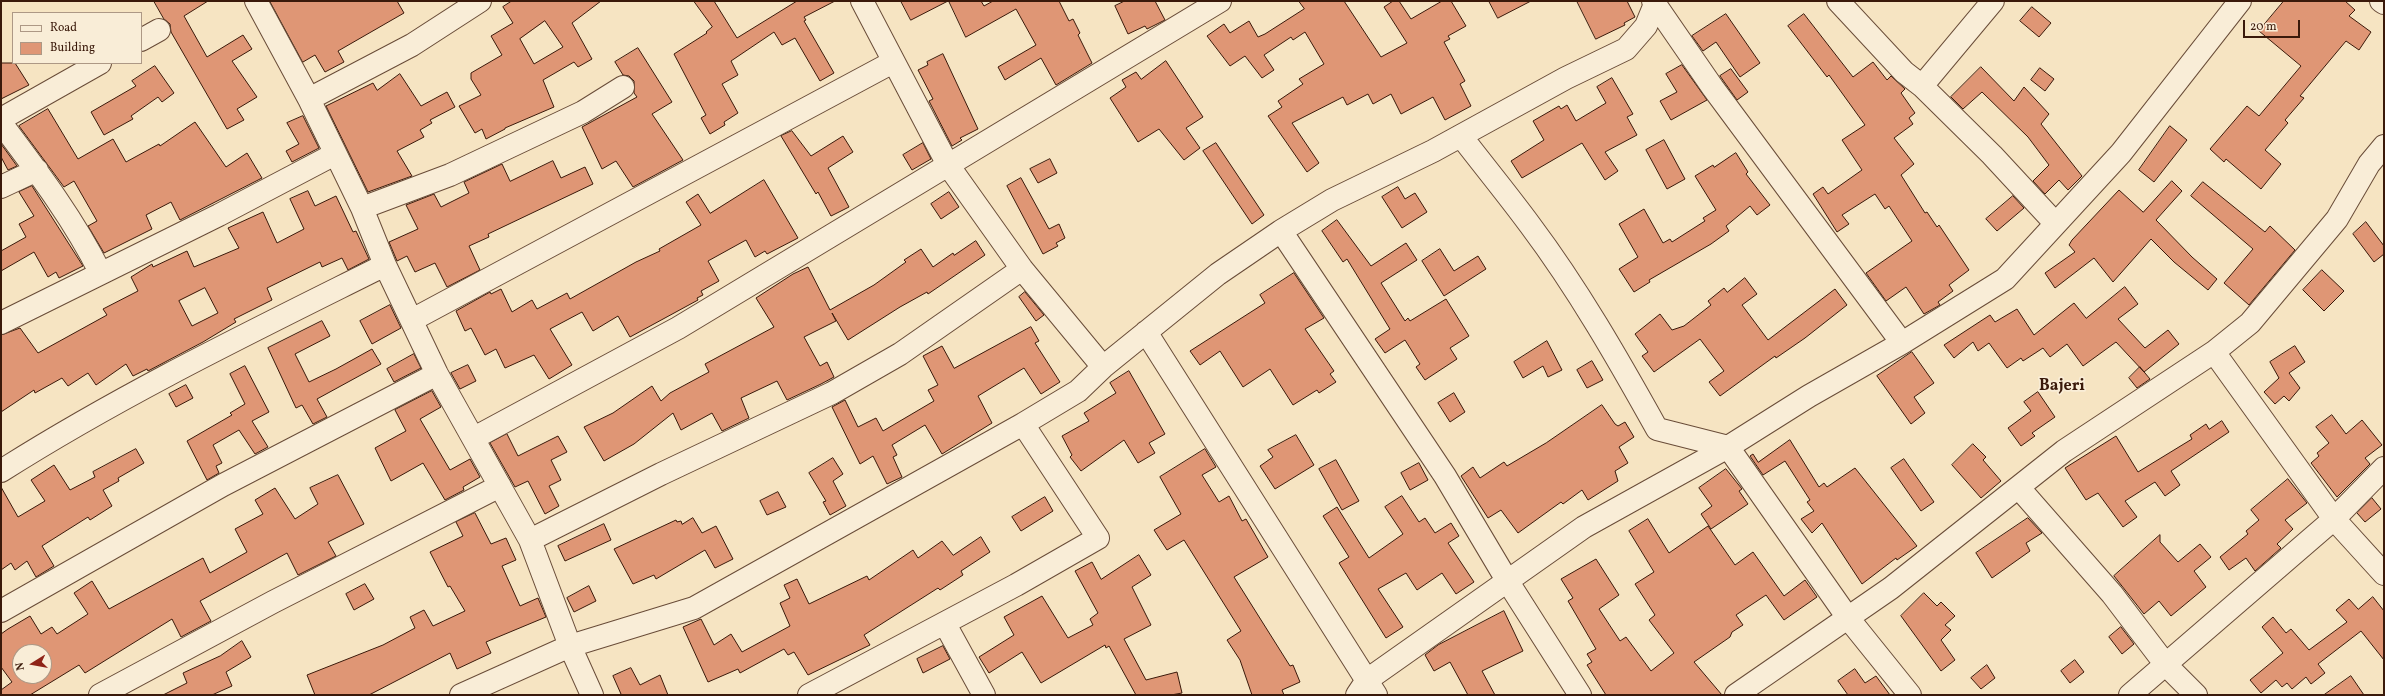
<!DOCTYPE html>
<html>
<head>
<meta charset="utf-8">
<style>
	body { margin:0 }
	#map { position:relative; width:2385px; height:696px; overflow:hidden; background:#f6e4c2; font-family:Vollkorn,serif }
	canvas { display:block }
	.frame { position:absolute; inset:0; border:2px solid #3a190a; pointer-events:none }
	.legend { position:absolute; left:12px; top:12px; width:130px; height:52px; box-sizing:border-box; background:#f9edd7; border:1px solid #ad9885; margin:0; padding:5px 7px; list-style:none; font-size:12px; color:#3a190a }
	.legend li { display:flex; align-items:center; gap:8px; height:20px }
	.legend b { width:20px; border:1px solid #ad9885 }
	.north { position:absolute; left:12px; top:644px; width:40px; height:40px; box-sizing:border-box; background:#f9edd7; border:1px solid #ad9885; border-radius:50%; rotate:259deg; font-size:11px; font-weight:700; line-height:16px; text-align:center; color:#3a190a }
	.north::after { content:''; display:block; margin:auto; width:14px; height:18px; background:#8f2418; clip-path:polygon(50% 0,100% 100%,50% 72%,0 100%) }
	.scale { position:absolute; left:2243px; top:20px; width:57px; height:18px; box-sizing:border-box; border:2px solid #3a190a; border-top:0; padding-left:5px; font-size:12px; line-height:14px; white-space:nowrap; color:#3a190a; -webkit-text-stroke:3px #f9edd7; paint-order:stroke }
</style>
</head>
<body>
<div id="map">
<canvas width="2385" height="696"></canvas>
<div class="frame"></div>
<ul class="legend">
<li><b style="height:5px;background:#f9edd7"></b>Road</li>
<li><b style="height:11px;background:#df9675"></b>Building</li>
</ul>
<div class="north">N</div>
<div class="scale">20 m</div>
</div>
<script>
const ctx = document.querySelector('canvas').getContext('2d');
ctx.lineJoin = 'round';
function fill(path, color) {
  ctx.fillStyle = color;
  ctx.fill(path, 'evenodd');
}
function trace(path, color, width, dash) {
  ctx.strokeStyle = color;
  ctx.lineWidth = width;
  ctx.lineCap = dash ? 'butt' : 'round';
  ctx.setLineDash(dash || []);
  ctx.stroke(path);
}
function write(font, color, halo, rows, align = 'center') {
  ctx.font = font + ' Vollkorn,serif';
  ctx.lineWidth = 3.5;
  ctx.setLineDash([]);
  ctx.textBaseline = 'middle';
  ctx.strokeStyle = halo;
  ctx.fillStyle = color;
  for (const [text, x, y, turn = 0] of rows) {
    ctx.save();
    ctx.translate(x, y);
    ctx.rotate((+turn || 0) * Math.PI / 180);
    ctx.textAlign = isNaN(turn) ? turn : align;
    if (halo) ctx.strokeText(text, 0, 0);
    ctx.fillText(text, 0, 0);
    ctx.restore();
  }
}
const building = new Path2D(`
	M154 1H208L184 16 207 57 243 35 252 49 232 61 257 97 237 109 244 120 227 129 171 32 170 24 164 19Z
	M270 1H397L404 13 338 51 344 62 325 72 315 55 303 62Z
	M512 1H601L572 23 592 59 578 67 574 62 543 80 554 107 505 128V129L486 139 482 129 475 133 459 106 481 95 471 79V73L502 55 491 36 513 23 503 7ZM545 21 563 47 534 64 520 39Z
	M694 1H714L737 38 797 1H835L804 17 806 20 804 21 834 73 820 81 795 38 782 45 774 32 731 61 738 75 722 84 738 113 724 122 725 125 710 134 701 118 706 115 674 54 707 33 706 32 712 27Z
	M901 1H948L911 20Z
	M949 1H981L984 6 993 1H1059L1069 21 1073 19 1080 33 1078 35 1092 63 1056 85 1041 58 1005 80 998 67 1036 45 1016 9 966 37Z
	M1125 1H1155L1165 20 1147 29 1145 26 1128 34 1115 6Z
	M1299 1H1344L1381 57 1407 43 1384 7 1393 1H1399L1411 19 1442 1H1451L1466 26 1448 36 1450 39 1444 42 1465 81 1460 84 1471 106 1445 120 1433 97 1401 114 1391 94 1373 104 1368 94 1347 105 1343 97 1292 123 1319 163 1307 172 1268 116 1282 107 1278 101 1303 84 1299 79 1324 64 1305 32 1293 40 1291 37 1264 55 1274 70 1262 78 1245 56 1230 66 1207 36 1224 24 1230 33 1249 21 1258 37 1265 34 1304 9Z
	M1489 1H1531L1498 18Z
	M1577 1H1627L1635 17 1624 23 1625 25 1596 39Z
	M2284 1H2345L2355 10 2349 16 2371 32 2359 50 2346 41 2300 96 2304 98 2285 120 2288 123 2265 150 2281 164 2261 189 2226 159 2224 162 2210 149 2247 106 2259 116 2301 66 2259 31Z
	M2032 7 2051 23 2039 37 2020 21Z
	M1726 14 1760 63 1740 77 1716 42 1703 51 1692 36Z
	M1804 14 1853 77 1873 62 1887 80 1891 76 1905 89 1901 93 1915 113 1909 118 1913 124 1894 138 1914 164 1901 175 1925 213 1927 212 1937 227 1939 225 1969 270 1949 285 1953 291 1938 302 1940 305 1924 314 1906 287 1886 301 1866 273 1912 241 1889 206 1885 209 1875 194 1842 215 1849 224 1837 232 1813 194 1823 187 1828 194 1862 170 1842 140 1865 125 1829 75 1827 77 1788 26Z
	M638 48 672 102 652 114 683 160 633 187 616 161 602 169 582 127 637 97 634 93V81L629 76 623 75 615 62Z
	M943 54 978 129 960 138 962 140 952 146 929 101 933 99 918 70 928 65 927 62Z
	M1166 61 1203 117 1186 128 1200 148 1184 160 1159 129 1138 142 1110 98 1126 87 1122 80 1136 72 1141 79Z
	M1 63H15L29 85 1 99Z
	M1682 65 1707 100 1671 120 1660 101 1677 92 1666 74Z
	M155 66 174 93 162 102 158 97 131 116 133 119 104 135 91 112 136 86 132 81Z
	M1981 67 2014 101 2024 87 2049 114 2041 124 2082 176 2068 190 2059 180 2045 194 2033 181 2049 165 2028 137 1982 92 1963 109 1951 97Z
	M2040 68 2054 79 2045 91 2031 80Z
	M1731 69 1748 92 1737 100 1720 76Z
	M400 74 421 106 447 92 455 107 430 120 432 123 420 130 424 137 397 151 412 176 368 192 326 106 373 83 377 90Z
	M1612 78 1633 114 1627 117 1637 135 1605 152 1618 171 1605 180 1582 143 1522 178 1511 161 1544 140 1533 121 1559 106 1561 109 1567 105 1576 121 1606 103 1597 87Z
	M48 109 78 159 113 139 126 162 159 144 160 146 195 122 226 167 247 153 262 178 180 220 171 202 146 215 152 229 104 253 88 226 97 221 74 181 64 187 19 126Z
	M303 116 319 148 292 162 286 151 299 144 287 123Z
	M2170 126 2187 140 2154 182 2139 170Z
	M792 131 811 156 843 136 853 152 828 168 849 207 831 216 818 192 816 194 781 136Z
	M1664 140 1685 179 1667 189 1646 150Z
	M923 143 931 159 912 170 903 155Z
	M1216 143 1264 215 1252 224 1203 151Z
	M1 144 4 148 17 166 8 170 1 157Z
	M1736 153 1748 172 1746 174 1770 205 1757 215 1750 206 1726 226 1729 231 1711 244 1649 280 1650 282 1634 292 1619 269 1638 257 1619 224 1644 209 1663 243 1670 239 1672 242 1705 221 1703 218 1716 210 1695 176 1713 165 1714 167Z
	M1050 159 1057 173 1038 183 1030 169Z
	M553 161 561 178 585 167 593 184 488 234 489 237 469 246 480 270 447 287 435 263 415 272 407 256 397 261 389 242 418 229 406 205 434 194 441 207 469 193 464 182 502 164 510 181Z
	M1021 178 1049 229 1059 224 1065 238 1056 243 1058 246 1043 254 1007 186Z
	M764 180 798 238 767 254 765 251 755 257 746 240 708 261 719 281 701 291 703 295 697 298 698 300 630 337 618 316 593 331 582 312 550 329 572 365 549 379 534 355 505 368 496 349 485 355 471 328 465 331 456 311 490 292 491 294 501 289 512 312 532 300 537 309 567 293 570 299 636 262 660 251 659 249 701 225 686 202 698 194 710 213Z
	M2172 181 2182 191 2156 220 2192 257 2217 279 2208 290 2174 262 2151 239 2113 282 2094 258 2055 288 2045 273 2075 252 2069 245 2072 240 2119 190 2143 212Z
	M2203 182 2265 232 2270 226 2295 250 2249 305 2224 283 2253 249 2191 196Z
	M32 186 83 266 59 278 56 272 48 277 34 252 1 271V251L26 237 19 224 34 216 19 192Z
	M1398 187 1405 199 1415 193 1427 212 1402 228 1382 197Z
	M308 191 315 206 336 196 353 232 356 231 369 259 348 270 342 258 322 267 320 262 267 288 272 300 234 319 236 322 203 342 148 371 147 369 133 376 126 364 96 385 88 373 68 386 62 378 35 393 34 390 1 412V335L20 328 38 353 107 315 103 309 138 291 131 277 152 264 153 267 187 251 194 267 239 248 228 228 263 212 277 243 304 229 290 199ZM205 288 218 313 192 326 179 301Z
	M949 192 959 207 941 219 931 204Z
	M2013 196 2024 208 1997 231 1986 219Z
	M1337 220 1371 266 1406 243 1417 260 1381 283 1405 321 1408 318 1410 321 1446 299 1469 336 1450 348 1457 359 1425 380 1416 367 1420 364 1405 340 1385 353 1375 339 1390 329 1347 259 1343 262 1322 231Z
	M2366 222 2384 246V254L2374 262 2353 234Z
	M976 241 985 255 928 294 927 292 900 307 848 340 832 313 836 321 804 337 820 366 827 362 834 377 821 384 787 400 777 381 741 398 749 418 722 431 712 413 681 430 673 413 634 444 604 461 584 427 613 413 652 386 661 401 670 393 709 372 705 364 774 327 756 298 793 274 808 267 830 310 874 285 906 262 904 260 921 249 933 267 953 253 954 255Z
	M1440 249 1454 271 1478 256 1486 269 1444 296 1422 261Z
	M2322 270 2344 291 2324 311 2303 290Z
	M1294 273 1324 318 1305 329 1334 371 1330 374 1336 382 1319 393 1317 390 1293 405 1270 369 1243 387 1220 351 1200 365 1190 351 1265 303 1260 295Z
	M1745 278 1757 294 1742 305 1768 340 1835 289 1847 305 1805 338 1776 358 1775 356 1720 396 1709 382 1724 371 1700 339 1654 372 1642 356 1648 352 1635 334 1660 314 1672 330 1684 326 1711 305 1708 301 1724 288 1727 292Z
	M2125 287 2138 304 2118 319 2145 348 2168 330 2179 344 2144 372 2116 342 2083 366 2067 344 2050 357 2043 348 2023 361 2021 358 2007 368 1989 343 1978 351 1973 342 1954 358 1944 345 1990 315 1995 322 2017 309 2034 335 2074 303 2086 318Z
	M1025 292 1044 315 1036 321 1019 297Z
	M390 305 401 328 372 344 360 321Z
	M322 321 330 336 295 354 309 382 336 369 372 349 381 364 317 399 327 417 313 424 302 405 296 408 268 348Z
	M1031 327 1039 341 1035 343 1060 382 1041 394 1024 368 978 396 992 423 942 454 925 425 892 445 897 455 893 457 902 477 887 484 873 456 860 464 832 407 845 400 858 427 876 418 883 431 934 401 928 390 938 385 923 356 942 346 954 368Z
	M1547 341 1562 370 1548 377 1543 366 1523 378 1514 362Z
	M2295 346 2305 362 2289 373 2300 388 2289 401 2284 396 2275 404 2264 392 2279 378 2270 362Z
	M1912 352 1934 383 1914 397 1925 413 1911 424 1877 376Z
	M414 354 421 368 394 382 387 369Z
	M1592 361 1603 380 1587 388 1577 370Z
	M468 365 476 381 460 389 451 373Z
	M245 366 269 412 252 421 268 447 255 454 239 430 213 445 222 463 216 466 219 473 207 480 187 441 232 415 230 413 245 404 230 374Z
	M2140 367 2150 379 2137 388 2129 378Z
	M1129 371 1165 434 1149 443 1155 453 1138 463 1124 440 1081 471 1070 457 1072 455 1062 436 1089 421 1084 413 1116 393 1110 383Z
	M186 385 193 398 176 407 169 394Z
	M432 391 441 407 420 419 450 470 470 459 480 477 463 487 464 490 445 500 423 463 391 481 375 448 406 431 395 410Z
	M2038 392 2055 417 2032 433 2035 436 2021 446 2008 428 2031 411 2024 402Z
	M1454 393 1465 412 1450 422 1438 403Z
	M1602 405 1615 424 1618 426 1625 422 1634 437 1619 447 1628 463 1615 471 1618 481 1588 500 1582 490 1563 504 1561 502 1518 533 1501 510 1488 518 1461 476 1473 467 1480 478 1504 462 1507 466 1546 443Z
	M2332 415 2346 434 2362 420 2382 445 2365 458 2370 464 2337 497 2311 463 2319 456 2317 453 2329 443 2316 427Z
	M2222 421 2229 432 2171 471 2180 485 2165 496 2155 482 2125 501 2137 517 2123 527 2098 493 2086 500 2065 468 2116 436 2138 472 2192 439 2190 435 2206 424 2209 429Z
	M507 434 518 456 558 436 567 452 551 460 561 480 549 486 559 506 545 514 528 481 515 487 490 443Z
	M1296 435 1314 465 1275 489 1260 466 1273 457 1268 450Z
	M1790 440 1819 487 1824 483 1827 487 1855 468 1917 546 1897 560 1896 558 1862 584 1822 523 1812 533 1801 519 1814 511 1807 502 1810 500 1785 461 1763 475 1750 456 1753 454 1758 462Z
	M1973 444 1986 457 1983 460 2001 481 1981 498 1952 465Z
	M136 449 144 463 118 478 119 481 103 490 112 506 90 520 88 517 42 546 54 566 36 577 27 561 15 570 11 563 1 570V487L18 517 45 501 31 480 54 465 70 490 95 477 93 472Z
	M1205 449 1216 467 1202 475 1219 502 1229 496 1242 521 1246 519 1268 557 1234 577 1290 666 1293 665 1300 682 1282 690 1284 695H1252L1240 660 1227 640 1241 631 1184 540 1167 550 1154 530 1181 514 1160 477Z
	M833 458 843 474 833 481 846 506 830 515 823 502 826 501 809 473Z
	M1904 459 1934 502 1921 511 1891 468Z
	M1336 460 1359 501 1342 510 1319 469Z
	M1419 463 1428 480 1410 490 1401 473Z
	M1726 469 1742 489 1739 491 1748 504 1711 529 1701 514 1712 506 1699 488Z
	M338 475 364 524 328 542 336 556 298 575 287 553 200 601 211 621 181 637 172 619 85 673 79 665 30 695H1V690L12 682 1 667V634L8 629 30 616 41 634 52 627 57 634 88 614 74 593 92 581 109 609 203 558 210 573 247 552 235 529 263 514 255 500 275 488 295 519 318 504 310 488ZM20 652H44V676H20Z
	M2288 479 2307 503 2285 520 2293 529 2277 544 2281 548 2255 571 2246 558 2229 570 2220 557 2248 534 2246 531 2259 520 2251 510Z
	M778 492 786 507 767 515 760 501Z
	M1402 496 1419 522 1425 518 1435 533 1451 523 1459 536 1448 543 1474 582 1456 594 1442 573 1417 590 1406 573 1378 589 1403 627 1386 638 1339 563 1349 557 1323 516 1337 507 1369 558 1403 534 1385 507Z
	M1045 497 1053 511 1021 531 1012 517Z
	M2372 498 2381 509 2365 522 2357 513Z
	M475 513 491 544 506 538 516 560 502 566 520 606 538 598 546 617 486 642 491 653 457 669 450 653 369 695H315L307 675 383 645 415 628 410 617 424 610 433 626 465 611 450 586 448 587 430 552 463 536 456 522Z
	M693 518 702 533 716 526 733 559 715 568 705 550 656 579 654 575 633 584 614 549 676 520 677 522 681 521 682 524Z
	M2028 518 2042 533 2026 543 2030 551 1992 578 1976 553Z
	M1648 519 1669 553 1708 526 1735 565 1753 552 1784 596 1805 580 1817 597 1784 620 1766 595 1736 615 1743 625 1732 632 1730 637 1694 662 1722 695H1606L1587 665 1592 662 1587 654 1596 649 1568 601 1573 598 1561 579 1596 559 1619 595 1599 609 1620 641 1626 637 1651 671 1674 653 1649 620 1655 615 1635 584 1654 572 1629 531Z
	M604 524 611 540 565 561 558 546Z
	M2160 535V542L2178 562 2200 544 2211 557 2194 571 2206 587 2171 616 2159 601 2144 614 2114 576Z
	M981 537 990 552 961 571 963 575 940 590 938 588 864 635 870 645 808 675 794 652 788 655 784 649 740 673 738 669 708 682 683 627 701 619 714 645 731 634 742 652 790 626 780 603 790 598 784 585 797 579 809 604 867 576 869 580 913 550 918 558 942 541 953 555Z
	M1139 555 1151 575 1132 587 1151 625 1124 639 1146 680 1177 672 1182 693 1171 695H1136L1109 646 1106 648 1105 645 1041 683 1022 652 989 673 979 657 1014 635 1004 617 1042 596 1068 638 1093 625 1090 619 1098 613 1075 571 1092 562 1101 579Z
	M365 584 374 599 354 610 346 594Z
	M589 586 596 601 574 612 567 598Z
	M1924 593 1937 606 1941 602 1955 616 1945 625 1951 630 1941 640 1955 660 1941 671 1901 616Z
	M2373 597 2384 611V660L2361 631 2318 664 2325 673 2311 684 2306 677 2292 689 2287 683 2282 687 2276 680 2261 693 2250 680 2283 653 2262 627 2273 617 2286 633 2291 629 2309 650 2347 622 2336 610 2349 599 2358 609Z
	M1504 611 1523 651 1482 671 1495 695H1468L1450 662 1434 671 1425 655 1438 645Z
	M2121 627 2134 644 2122 654 2109 637Z
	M242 641 251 657 226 672 232 686 212 695H163L187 683 183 673 220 656Z
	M943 646 950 659 923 673 917 659Z
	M2075 660 2084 672 2070 683 2061 671Z
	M1987 665 1995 678 1981 689 1971 678Z
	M631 668 640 685 660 675 668 695H619L621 694 613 676Z
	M1855 669 1865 683 1876 676 1890 695H1848L1838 681Z
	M2351 676 2364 695H2324Z`);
const minor = new Path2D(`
	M256 1 309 99 362 208 385 265 437 374 530 540 570 646 592 695
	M862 1 948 165 1022 269 1103 367
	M1653 1 1713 88 1902 343
	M1838 1 1904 72 1922 86 1992 155 2055 223
	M2381 1 2384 3
	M141 40 159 30
	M1922 86 1993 1
	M309 99 412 45 480 1
	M1 119 100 63
	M1 123C37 171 73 218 100 272
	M1461 136C1484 166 1508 195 1530 225 1578 289 1618 359 1657 429L1728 447 1848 618 1910 695
	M1 187 37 170
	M362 208 450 175 583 112 623 87
	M1281 231 1445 476 1508 582 1580 695
	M412 320 893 62
	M1 323 219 215 335 154
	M1146 332 1376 695
	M2214 352 2334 519 2384 574
	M474 438 678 328 1220 1
	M1 471C124 393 255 330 385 265
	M2019 488 2112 594 2166 665 2196 695
	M530 540 661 474 832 393 900 354 1022 269
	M1 611 223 485 437 374
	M945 624 984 695
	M100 695 273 602 500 486
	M461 695 570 646 694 608 1023 424 1078 391 1103 367 1218 274 1281 231 1332 200 1433 151 1566 78 1626 49 1646 26 1655 4
	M809 695 1016 585 1098 538 1023 424
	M1357 695 1367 680 1584 527 1728 447 1809 396 1902 343 2005 279 2121 153 2240 1
	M1736 695 1891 588 2064 451 2214 352 2250 323 2337 219 2369 164 2384 146
	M2130 695 2334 519 2384 468`);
const districtNames = [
	["Bajeri",2062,387]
];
fill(building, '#df9675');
trace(building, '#3a190a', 1);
trace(minor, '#694c38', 24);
trace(minor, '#f9edd7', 22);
write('bold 16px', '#3a190a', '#f9edd7', districtNames);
</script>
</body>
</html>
